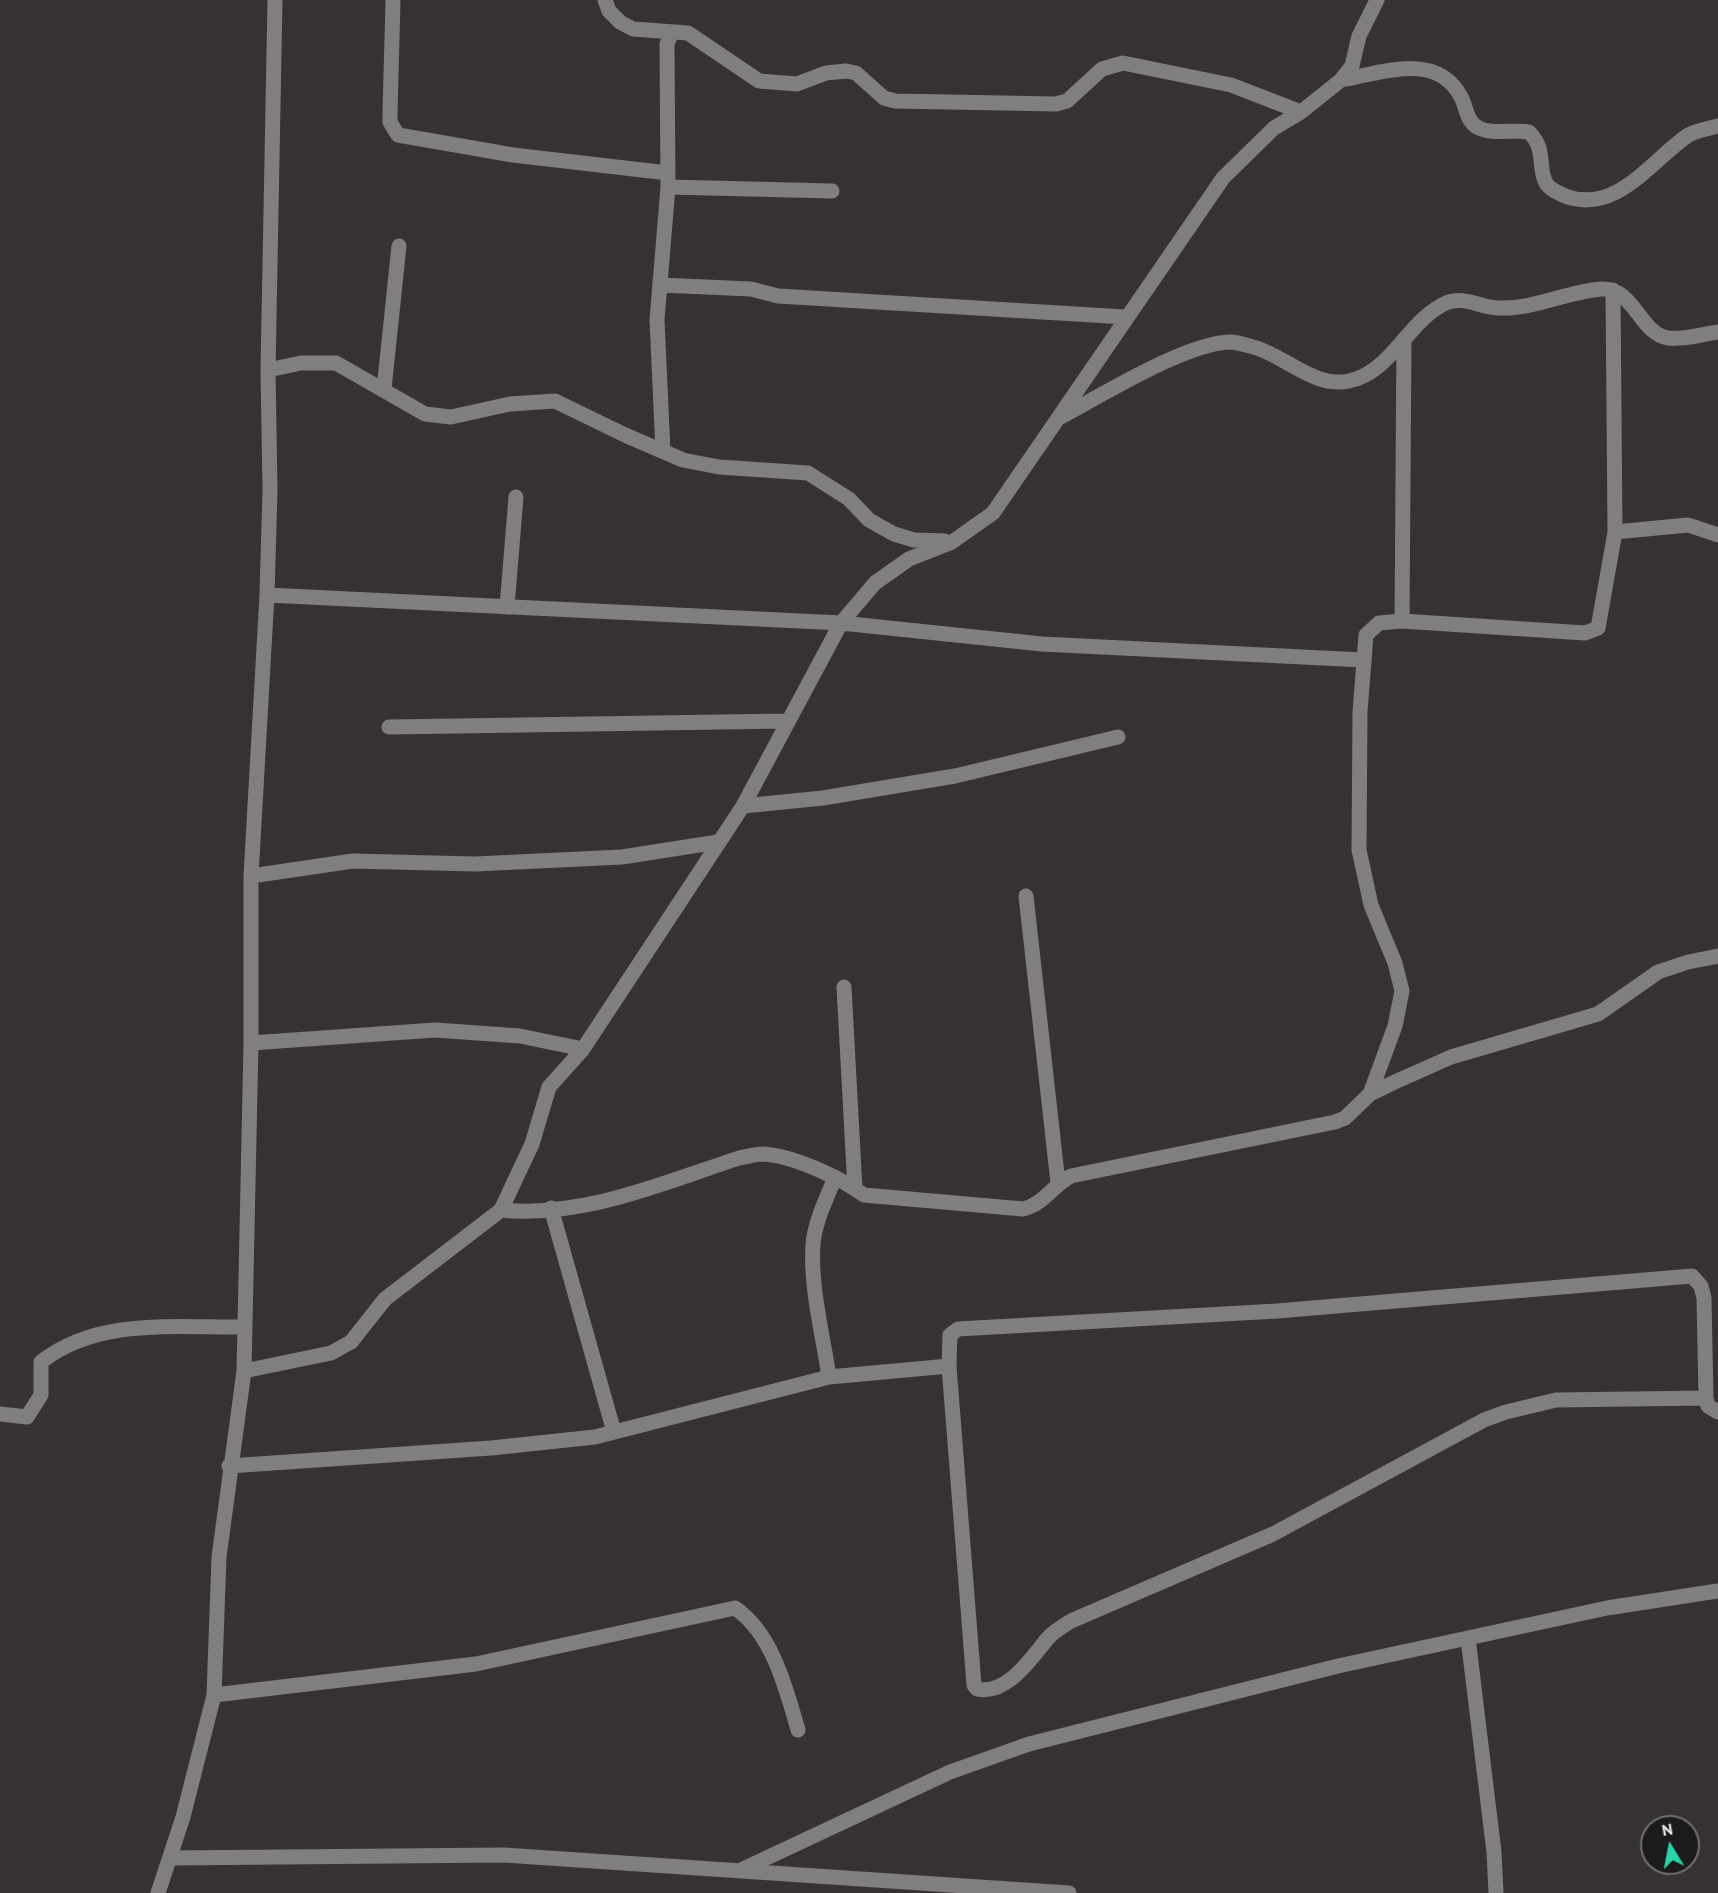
<!DOCTYPE html>
<html>
<head>
<meta charset="utf-8">
<style>
	body { margin:0 }
	#map { position:relative; width:1718px; height:1893px; overflow:hidden; background:#363234; font-family:"PT Sans",sans-serif }
	canvas { display:block }
	.north { position:absolute; left:1640px; top:1815px; width:60px; height:60px; box-sizing:border-box; background:#1c1b1c; border:2px solid #716f70; border-radius:50%; rotate:350deg; font-size:16px; font-weight:700; line-height:24px; text-align:center; color:#f0edee }
	.north::after { content:''; display:block; margin:auto; width:21px; height:27px; background:#2ad5ac; clip-path:polygon(50% 0,100% 100%,50% 72%,0 100%) }
</style>
</head>
<body>
<div id="map">
<canvas width="1718" height="1893"></canvas>
<div class="north">N</div>
</div>
<script>
const ctx = document.querySelector('canvas').getContext('2d');
ctx.lineJoin = 'round';
function trace(path, color, width, dash) {
  ctx.strokeStyle = color;
  ctx.lineWidth = width;
  ctx.lineCap = dash ? 'butt' : 'round';
  ctx.setLineDash(dash || []);
  ctx.stroke(path);
}
const minor = new Path2D(`
	M393 0 390 113V122L398 135 513 155 668 173
	M605 0 609 11 620 22 633 29 688 33 759 81 797 84 826 73 846 71 856 73 884 98 895 101 1056 104 1067 101 1102 69 1123 63 1231 85 1301 112
	M1341 80C1382 73 1437 51 1461 97 1467 108 1466 122 1479 128 1492 135 1514 129 1529 132 1547 150 1537 167 1546 183 1549 189 1559 193 1565 196 1616 215 1651 161 1687 136 1696 130 1708 129 1718 126
	M668 187 832 191
	M660 285 751 289 778 296 1125 317
	M268 370 301 363H336L425 414 451 417 510 404 555 401 625 435 683 460 719 467 808 473 849 499 869 520 894 534 914 540 945 541
	M384 389 399 246
	M1061 417C1102 395 1186 343 1230 342 1238 342 1249 346 1257 348 1287 358 1315 388 1349 381 1391 373 1408 320 1446 303 1464 295 1481 308 1499 308 1535 309 1566 292 1601 289 1634 287 1640 334 1668 338 1684 340 1703 334 1718 332
	M663 451 657 320 668 187 667 44 671 34
	M1615 532 1688 525 1718 535
	M267 595 841 623 1042 644 1363 660
	M507 607 516 497
	M1402 621 1404 339
	M389 727 788 721
	M743 806 823 798 955 776 1118 737
	M251 876 353 861 475 864 622 857 718 842
	M1026 896 1058 1183
	M844 987 855 1189
	M251 1043 435 1030 520 1036 583 1049
	M1370 1094 1395 1026 1402 991 1395 963 1371 905 1359 850 1360 712 1366 635 1379 623 1402 621 1585 633 1598 628 1615 532 1613 290
	M551 1208 614 1432
	M501 1210C583 1218 663 1183 739 1158 747 1157 755 1154 763 1154 794 1156 839 1177 864 1195L1023 1209C1043 1205 1053 1185 1071 1176L1335 1122 1345 1118 1370 1094 1397 1081 1451 1057 1598 1014 1658 972 1688 962 1718 956
	M244 1371 331 1353 351 1342 385 1299 501 1210 532 1144 549 1087 583 1049 743 806 841 623 875 583 909 559 952 542 993 513 1223 178 1274 128 1301 112 1341 80 1352 66 1359 36 1377 0
	M829 1377C823 1335 810 1287 813 1244 815 1221 827 1198 835 1177
	M1706 1398 1556 1400 1506 1412 1484 1420 1273 1534 1071 1621C1063 1626 1054 1631 1048 1638 1032 1657 1007 1696 977 1689L974 1685 949 1366 950 1335 958 1329 1277 1311 1692 1276 1701 1286 1704 1298 1706 1398 1708 1406 1718 1412
	M0 1414 27 1417 41 1395V1362C98 1317 176 1328 245 1327
	M229 1466 491 1448 595 1437 829 1377 949 1366
	M1468 1638 1494 1852 1496 1893
	M214 1695 476 1664 735 1608C772 1633 786 1688 798 1730
	M170 1858 504 1855 1069 1893
	M743 1869 950 1772 1029 1744 1338 1666 1607 1608 1718 1591
	M158 1893 183 1817 214 1695 219 1557 244 1371 251 1043V876L267 595 270 490 268 370 275 0`);
trace(minor, '#807e7f', 15);
</script>
</body>
</html>
